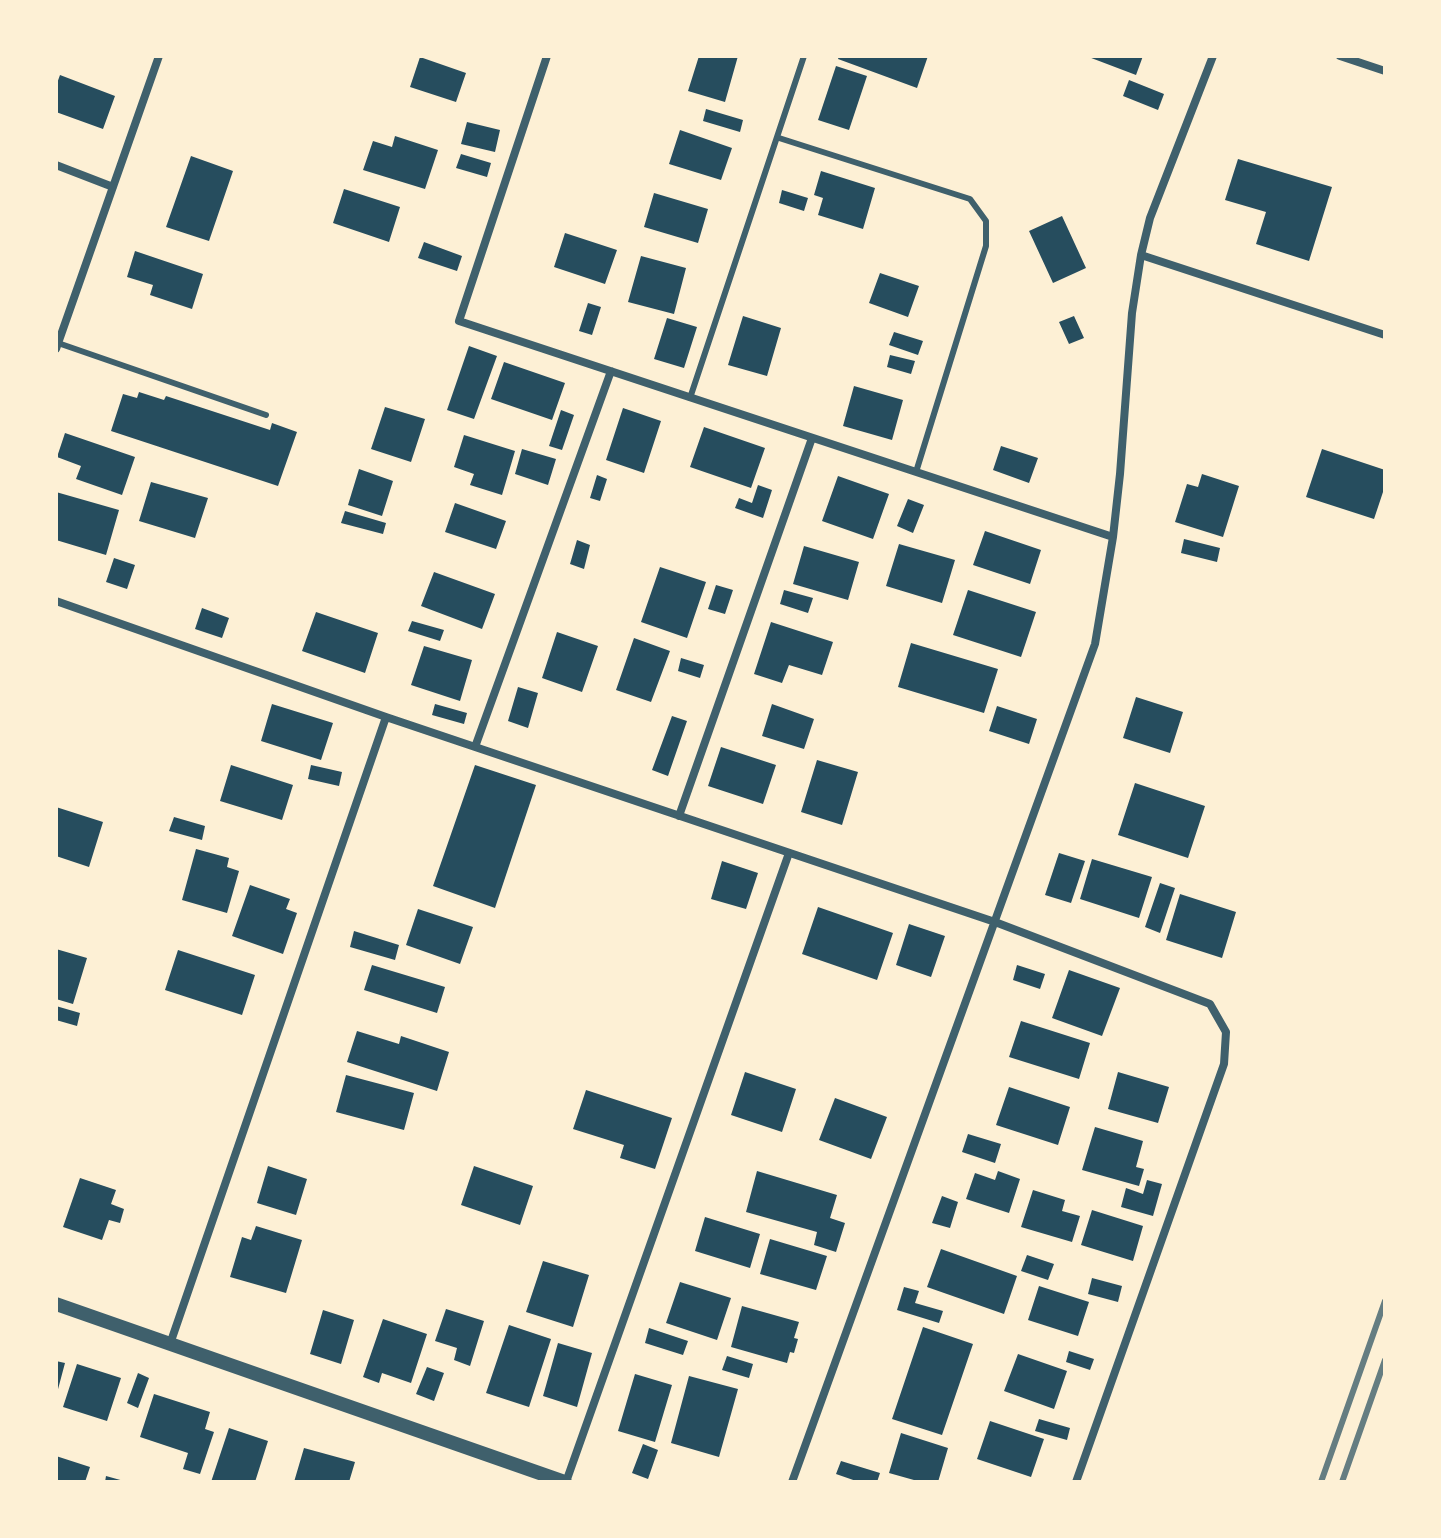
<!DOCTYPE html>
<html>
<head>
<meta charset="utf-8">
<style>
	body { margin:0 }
	#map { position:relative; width:1441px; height:1538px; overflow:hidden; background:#fdf0d5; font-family:Spectral,serif }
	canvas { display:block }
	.frame { position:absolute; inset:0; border:58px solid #fdf0d5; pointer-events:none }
</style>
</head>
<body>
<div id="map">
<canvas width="1441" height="1538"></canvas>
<div class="frame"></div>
</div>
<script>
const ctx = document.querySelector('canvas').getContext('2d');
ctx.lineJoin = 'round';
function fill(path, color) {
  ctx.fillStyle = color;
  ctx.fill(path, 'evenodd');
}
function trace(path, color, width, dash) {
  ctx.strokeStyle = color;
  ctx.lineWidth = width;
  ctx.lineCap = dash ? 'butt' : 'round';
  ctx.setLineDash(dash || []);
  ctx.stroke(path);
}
const building = new Path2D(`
	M699 56H738L725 102 688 91Z
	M839 56H928L917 88 838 59Z
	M1086 56H1143L1136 75Z
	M420 57 466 73 456 102 410 87Z
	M836 66 867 76 849 130 818 120Z
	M60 75 115 96 103 129 56 112V86Z
	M1129 80 1164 94 1158 110 1123 96Z
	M706 109 743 120 740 132 703 121Z
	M467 122 500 130 495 152 461 144Z
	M680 130 732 148 721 180 669 164Z
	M395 136 438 150 425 189 363 170 373 141 392 147Z
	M461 154 491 163 487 177 456 168Z
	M191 156 233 171 209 241 166 227Z
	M1238 159 1332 187 1309 261 1256 244 1266 212 1225 200Z
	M821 171 875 188 863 229 818 215 823 198 814 195Z
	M344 189 400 207 389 242 333 223Z
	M782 190 808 198 804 211 779 203Z
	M654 193 708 209 698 243 644 227Z
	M1062 216 1086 268 1053 283 1029 231Z
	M565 233 617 250 605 284 554 267Z
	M424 242 462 256 457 271 418 258Z
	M135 251 203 274 192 309 150 295 153 285 127 277Z
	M641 256 686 268 674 314 628 302Z
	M880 273 919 286 908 317 869 303Z
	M588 303 601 307 592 335 579 331Z
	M743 316 781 328 767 376 728 365Z
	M1074 316 1084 338 1069 344 1059 322Z
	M667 318 697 327 684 368 654 359Z
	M894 332 923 341 918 355 889 345Z
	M469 346 497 356 474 419 447 410Z
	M890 355 915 361 911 374 887 367Z
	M504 362 565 383 552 420 491 399Z
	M854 386 903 400 892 440 843 426Z
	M139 392 164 400 166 396 270 430 272 423 297 432 278 486 111 431 123 394 137 398Z
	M385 407 425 419 411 462 371 449Z
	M623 408 661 421 644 473 606 460Z
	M561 410 574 415 562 450 549 446Z
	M704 427 765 448 751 488 690 467Z
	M65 433 135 457 122 495 76 479 81 466 57 457Z
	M464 435 515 451 502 495 470 485 474 474 454 467Z
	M1001 446 1038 458 1029 483 993 470Z
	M522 449 556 459 548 485 515 474Z
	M1322 449 1385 470V486L1374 519 1306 497Z
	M359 469 393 481 382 516 348 505Z
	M1202 474 1239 486 1223 537 1175 522 1187 484 1198 487Z
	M597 475 607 479 600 501 590 498Z
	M838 476 889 494 873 539 822 521Z
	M151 482 208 498 195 538 139 521Z
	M758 485 772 490 763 518 735 508 739 498 752 503Z
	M56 492 119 510 106 555 56 540Z
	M908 499 924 505 913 533 897 526Z
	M455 503 506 521 496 549 445 532Z
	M345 511 386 523 383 534 341 523Z
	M985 531 1041 550 1030 584 973 565Z
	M1184 539 1220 548 1217 562 1181 553Z
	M577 540 590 545 584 569 570 564Z
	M899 544 955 560 942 603 886 586Z
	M804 546 859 562 848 600 793 584Z
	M114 558 135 565 127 589 106 582Z
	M660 567 706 582 687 638 641 622Z
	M434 572 495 594 482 629 421 606Z
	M716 585 733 590 725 614 708 609Z
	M784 590 813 598 808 613 780 604Z
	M968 590 1036 612 1021 657 953 635Z
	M202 608 229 618 222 638 195 629Z
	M316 612 378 633 365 673 302 651Z
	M412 621 444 630 440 641 408 631Z
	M771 622 833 642 822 675 789 665 782 683 754 674Z
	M557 632 598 646 582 692 542 678Z
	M634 638 670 651 651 702 616 690Z
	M911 643 998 669 984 713 898 687Z
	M424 646 472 660 460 701 411 685Z
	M681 658 704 665 700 678 678 671Z
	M518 687 538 693 528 728 508 721Z
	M1136 697 1183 712 1170 753 1123 738Z
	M272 704 333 723 321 760 261 741Z
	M435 704 467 713 464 724 432 715Z
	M772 704 814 719 804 749 762 736Z
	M997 706 1037 719 1029 744 989 731Z
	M672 716 687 721 668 776 652 770Z
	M721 747 776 765 763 804 708 786Z
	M817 760 858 772 842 825 801 812Z
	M231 765 293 785 282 820 220 801Z
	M311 765 342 772 339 786 308 779Z
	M475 765 536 785 495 908 433 886Z
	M1135 783 1205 806 1188 858 1118 835Z
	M56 807 103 822 89 867 56 856Z
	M174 817 205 826 202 840 169 831Z
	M196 849 229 858 227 867 239 871 227 913 182 900Z
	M1059 853 1085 861 1071 903 1045 895Z
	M1092 859 1152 877 1139 918 1080 899Z
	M722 861 758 873 746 909 711 899Z
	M1160 883 1175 888 1160 933 1145 927Z
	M250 885 290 899 286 909 297 913 283 954 232 936Z
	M1180 894 1236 912 1222 958 1166 940Z
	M818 907 893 933 877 980 802 954Z
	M418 909 473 927 460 964 406 945Z
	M909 924 945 936 931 977 896 965Z
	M354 931 399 945 395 960 350 947Z
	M56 949 87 958 73 1004 56 999Z
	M178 950 255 975 242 1015 165 990Z
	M372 965 445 987 437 1013 364 990Z
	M1017 965 1045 974 1040 989 1013 980Z
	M1069 970 1120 988 1102 1036 1052 1018Z
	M56 1006 80 1013 77 1026 56 1020Z
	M1021 1021 1090 1043 1079 1079 1009 1057Z
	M357 1031 399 1044 401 1036 449 1052 437 1091 347 1062Z
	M745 1072 796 1089 782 1132 731 1115Z
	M1118 1072 1169 1087 1158 1123 1108 1109Z
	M346 1075 414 1093 404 1130 336 1112Z
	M1009 1087 1070 1107 1058 1145 996 1125Z
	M586 1090 672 1118 655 1169 620 1158 624 1145 573 1129Z
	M835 1098 887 1117 871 1159 819 1140Z
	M1095 1127 1143 1141 1136 1167 1144 1169 1139 1186 1082 1170Z
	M968 1134 1001 1144 995 1163 962 1152Z
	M268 1166 307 1179 296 1215 257 1203Z
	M474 1166 533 1186 520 1225 461 1205Z
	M757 1171 837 1195 830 1218 845 1223 836 1252 814 1245 817 1232 746 1212Z
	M998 1171 1020 1179 1009 1213 966 1199 975 1173 995 1180Z
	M80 1178 116 1190 111 1204 124 1209 120 1223 109 1220 102 1240 63 1227Z
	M1147 1180 1162 1184 1153 1216 1121 1207 1126 1188 1143 1194Z
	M1033 1190 1065 1200 1062 1211 1080 1216 1072 1242 1021 1227Z
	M942 1196 958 1202 950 1228 932 1223Z
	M1092 1210 1143 1226 1133 1261 1081 1245Z
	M705 1217 760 1234 750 1268 695 1251Z
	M256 1226 302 1240 286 1293 230 1277 242 1237 251 1240Z
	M770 1239 827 1256 816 1290 760 1274Z
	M941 1249 1017 1276 1004 1314 927 1287Z
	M1027 1255 1054 1264 1048 1280 1021 1271Z
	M543 1261 589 1275 573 1327 526 1312Z
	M1092 1278 1122 1286 1118 1302 1088 1294Z
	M680 1282 731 1298 717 1340 666 1323Z
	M1039 1286 1089 1302 1078 1336 1028 1320Z
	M904 1287 919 1291 915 1303 943 1311 939 1323 897 1310Z
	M742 1306 799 1322 794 1338 798 1339 794 1353 790 1352 787 1363 731 1347Z
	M446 1309 484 1321 470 1366 454 1360 457 1348 435 1341Z
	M323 1310 354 1320 341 1364 310 1354Z
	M383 1319 427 1334 411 1383 382 1373 379 1383 363 1377Z
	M509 1325 551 1339 529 1407 486 1393Z
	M923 1327 973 1344 942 1435 892 1419Z
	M649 1328 688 1341 683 1355 645 1343Z
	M558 1343 592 1353 577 1407 543 1396Z
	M1069 1351 1094 1359 1090 1370 1066 1362Z
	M1018 1354 1067 1371 1054 1409 1004 1391Z
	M727 1356 753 1364 749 1378 722 1370Z
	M56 1361 65 1363 57 1393H56Z
	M77 1364 121 1378 107 1421 63 1407Z
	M427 1367 444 1373 434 1401 416 1394Z
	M138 1373 149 1378 138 1408 127 1403Z
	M635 1374 672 1385 655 1442 618 1431Z
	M689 1376 738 1389 719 1457 671 1443Z
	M154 1394 210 1412 205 1429 214 1432 200 1474 183 1469 188 1453 140 1437Z
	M1039 1419 1070 1428 1067 1440 1035 1431Z
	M990 1421 1044 1439 1031 1477 977 1459Z
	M229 1428 268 1441 255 1482H211Z
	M901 1433 948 1448 938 1482H921L889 1473Z
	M643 1444 658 1450 648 1479 632 1473Z
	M304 1448 355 1462 349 1482H294Z
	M56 1456 90 1467 85 1482H56Z
	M841 1461 880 1473 877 1482H859L836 1474Z
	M106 1476 124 1481V1482H105Z`);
const service = new Path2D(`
	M779 138 970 199 986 221V246L916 472
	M58 343 266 415
	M690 398 804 56`);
const minor = new Path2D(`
	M547 56 459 321 1113 537
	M1340 56 1385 71
	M56 165 113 187
	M1141 255 1385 335
	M56 349 159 56
	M56 601 386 717 995 922 1210 1004 1226 1032 1224 1064 1076 1482
	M475 747 611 371
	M679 816 812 438
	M170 1344 386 717
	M566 1482 789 853
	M792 1482 1095 644 1113 537 1120 474 1132 313 1141 255 1150 218 1213 56`);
const tertiary = new Path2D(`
	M56 1304 565 1482`);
const rail = new Path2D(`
	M1321 1482 1385 1301
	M1342 1482 1385 1360`);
fill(building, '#264d5e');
trace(service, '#3f606c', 6);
trace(minor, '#3f606c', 8);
trace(tertiary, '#3f606c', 14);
trace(rail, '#657d81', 6);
</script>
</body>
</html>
